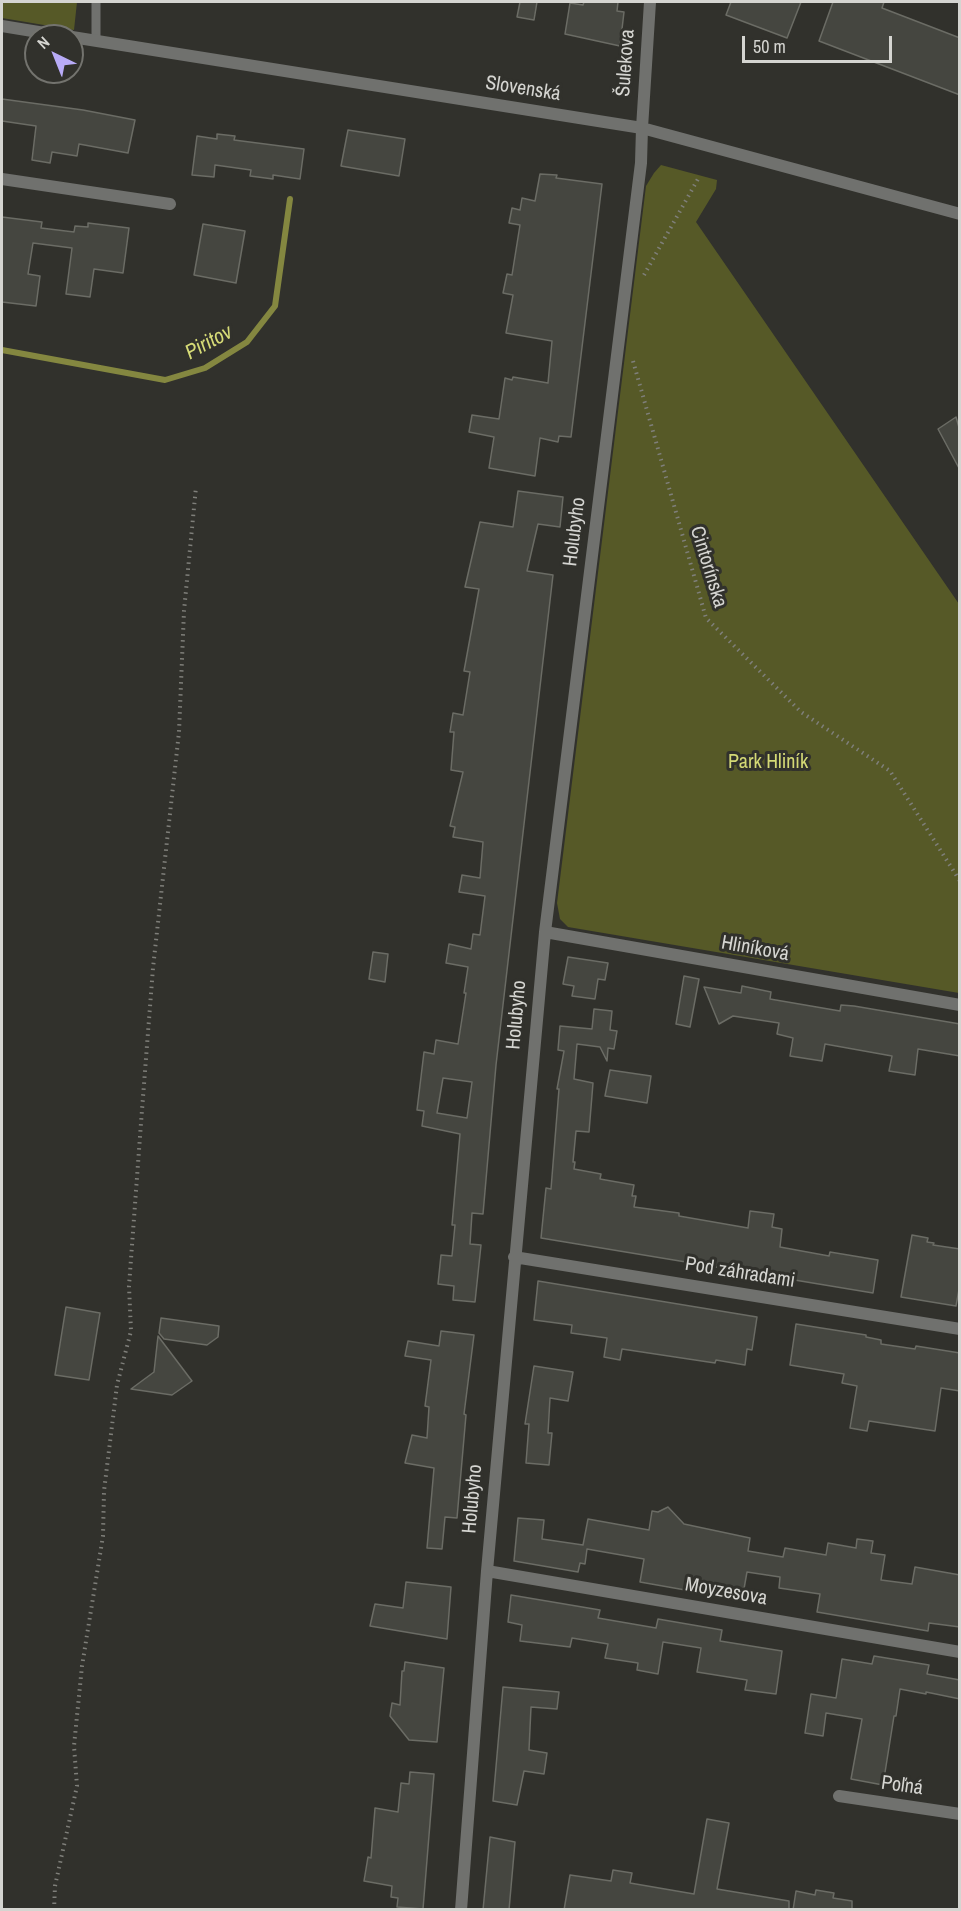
<!DOCTYPE html>
<html>
<head>
<meta charset="utf-8">
<style>
	body { margin:0 }
	#map { position:relative; width:961px; height:1911px; overflow:hidden; background:#31312c; font-family:"Archivo Narrow",sans-serif }
	canvas { display:block }
	.frame { position:absolute; inset:0; border:3px solid #d5d5d1; pointer-events:none }
	.north { position:absolute; left:24px; top:24px; width:60px; height:60px; box-sizing:border-box; background:#31312c; border:2px solid #73736e; border-radius:50%; rotate:317deg; font-size:16px; font-weight:700; line-height:24px; text-align:center; color:#d5d5d1 }
	.north::after { content:''; display:block; margin:auto; width:21px; height:27px; background:#b8abf7; clip-path:polygon(50% 0,100% 100%,50% 72%,0 100%) }
	.scale { position:absolute; left:742px; top:36px; width:150px; height:27px; box-sizing:border-box; border:3px solid #d5d5d1; border-top:0; padding-left:8px; font-size:18px; line-height:21px; white-space:nowrap; color:#d5d5d1; -webkit-text-stroke:4px #31312c; paint-order:stroke }
</style>
</head>
<body>
<div id="map">
<canvas width="961" height="1911"></canvas>
<div class="frame"></div>
<div class="north">N</div>
<div class="scale">50 m</div>
</div>
<script>
const ctx = document.querySelector('canvas').getContext('2d');
ctx.lineJoin = 'round';
function fill(path, color) {
  ctx.fillStyle = color;
  ctx.fill(path, 'evenodd');
}
function trace(path, color, width, dash) {
  ctx.strokeStyle = color;
  ctx.lineWidth = width;
  ctx.lineCap = dash ? 'butt' : 'round';
  ctx.setLineDash(dash || []);
  ctx.stroke(path);
}
function write(font, color, halo, rows, align = 'center') {
  ctx.font = font + ' "Archivo Narrow",sans-serif';
  ctx.lineWidth = 6;
  ctx.setLineDash([]);
  ctx.textBaseline = 'middle';
  ctx.strokeStyle = halo;
  ctx.fillStyle = color;
  for (const [text, x, y, turn = 0] of rows) {
    ctx.save();
    ctx.translate(x, y);
    ctx.rotate((+turn || 0) * Math.PI / 180);
    ctx.textAlign = isNaN(turn) ? turn : align;
    if (halo) ctx.strokeText(text, 0, 0);
    ctx.fillText(text, 0, 0);
    ctx.restore();
  }
}
const green = new Path2D(`
	M2 2H77L74 30 2 18Z
	M661 165 717 180 716 189 696 222 959 604V993L568 927 560 919 557 903 646 186 654 173Z`);
const stream = new Path2D(`
	M2 350 165 380 205 368 247 342 275 306 290 199`);
const building = new Path2D(`
	M520 2H537L534 20 517 17Z
	M584 2H618L617 11 624 12 620 46 565 34 570 3 583 5Z
	M731 2H801L787 38 726 15Z
	M833 2H884L882 8 960 38V95L819 41Z
	M2 99 83 110 135 120 128 153 79 144 77 156 52 152 50 163 32 160 36 126 2 121Z
	M348 130 405 139 399 176 341 166Z
	M217 134 235 136 234 140 304 149 300 179 273 175V179L250 176 251 170 215 165 214 177 192 175 197 136 217 139Z
	M540 174 557 175 556 178 602 184 571 437 559 436 558 442 540 438 535 476 489 468 494 437 469 432 472 415 499 419 505 378 512 380 513 377 548 383 552 341 506 333 513 295 503 293 507 274 512 275 520 225 509 223 512 208 520 210 522 198 535 201Z
	M2 217 42 222 41 228 74 232 75 226 88 227V223L129 228 123 273 94 269 90 297 66 294 72 248 33 243 28 274 40 276 36 306 2 302Z
	M203 224 245 231 236 283 194 275Z
	M956 417 960 431V470L938 429Z
	M518 491 563 497 560 527 538 524 527 571 553 575 496 1065 483 1214 472 1213 470 1244 481 1245 475 1302 453 1300 454 1286 438 1284 441 1255 452 1256 455 1225H452L460 1134 422 1126 424 1111 417 1110 424 1052 434 1054 436 1040 458 1044 466 993H464L468 967 446 963 449 944 471 949 473 934 480 935 485 896 459 892 462 875 480 878 483 842 453 837 455 827 450 826 463 772 451 770 454 732H450L453 713 463 715 470 672 464 671 479 589 465 587 480 522 513 527ZM443 1078 472 1082 467 1118 437 1113Z
	M373 952 388 954 385 982 369 979Z
	M568 957 608 963 605 980 598 979 595 999 572 996 574 986 563 984Z
	M684 976 699 979 690 1027 676 1024Z
	M742 986 771 992 770 999 840 1011 841 1005 854 1006 960 1024V1056L918 1049 915 1075 889 1071 892 1056 825 1044 822 1061 790 1056 793 1038 777 1034 779 1023 733 1016 719 1024 704 987 741 993Z
	M594 1009 612 1011 610 1030 617 1031 614 1049 608 1048 607 1061 600 1047 577 1044 574 1079 593 1083 589 1132 576 1131 573 1162H575L574 1169 601 1174 600 1179 634 1185 632 1196H636L634 1207 679 1213V1216L748 1228 750 1211 774 1214 772 1227 782 1229 780 1247 829 1256 830 1252 878 1260 873 1293 541 1238 546 1188 551 1189 559 1089H557L564 1051 558 1050 560 1026 592 1029Z
	M610 1070 651 1076 647 1103 605 1096Z
	M912 1235 928 1238 927 1242 934 1243 933 1245 960 1249V1284L956 1306 901 1297Z
	M538 1281 757 1317 752 1350 747 1349 745 1365 716 1360 715 1363 622 1349 620 1360 604 1357 607 1338 571 1333 572 1325 534 1320Z
	M66 1307 100 1313 89 1380 55 1375Z
	M161 1318 219 1326 218 1337 207 1345 164 1339 159 1333Z
	M796 1324 866 1335V1337L881 1340V1344L915 1349 916 1346 960 1353V1391L941 1388 935 1431 869 1421 867 1431 850 1428 857 1386 842 1383 844 1374 790 1365Z
	M441 1331 474 1335 464 1414 466 1415 457 1518 445 1517 442 1549 427 1548 434 1468 405 1463 412 1435 427 1438 429 1407 425 1406 431 1360 405 1356 408 1341 439 1346Z
	M158 1336 192 1381 172 1395 131 1389 154 1372Z
	M534 1366 573 1372 568 1401 550 1398 548 1433H552L549 1465 526 1463 529 1424H525Z
	M668 1507 684 1524 750 1538 748 1551 783 1557 785 1548 826 1555 828 1543 856 1548 857 1539 873 1541 871 1553 885 1555 881 1580 912 1584 915 1567 960 1575V1627L929 1623 928 1631 817 1612 820 1594 779 1588 780 1577 747 1572 742 1600 640 1582 644 1559 587 1549 585 1564 580 1563 578 1572 514 1561 518 1518 544 1520 542 1539 583 1545 588 1519 649 1530 652 1511 658 1512Z
	M406 1582 451 1587 447 1639 370 1626 375 1604 403 1608Z
	M511 1595 600 1610 598 1618 656 1628 658 1619 722 1630 720 1641 782 1651 776 1694 745 1690 747 1680 697 1672 701 1648 663 1642 658 1674 637 1670 638 1663 605 1658 608 1644 572 1638 570 1647 520 1641 522 1625 508 1622Z
	M874 1656 929 1665 927 1674 960 1680V1699L926 1692V1694L900 1689 896 1716H894L883 1785 851 1779 862 1719 826 1713 823 1736 805 1733 811 1694 836 1698 842 1659 872 1664Z
	M405 1662 444 1668 437 1742 409 1740 390 1716 392 1703 400 1705 402 1671H404Z
	M503 1687 559 1692 557 1709 531 1707 529 1750 547 1753 544 1774 524 1771 517 1805 493 1801Z
	M410 1772 434 1774 423 1909 397 1907 398 1898 391 1897 392 1886 364 1881 368 1857 371 1858 375 1808 398 1812 401 1783 409 1784Z
	M707 1819 729 1823 717 1889 789 1901V1910H564L570 1875 611 1881 613 1870 632 1873 630 1883 694 1894Z
	M490 1837 515 1842 509 1910H483Z
	M816 1890 834 1893 833 1898 852 1901V1910H793L796 1891 815 1895Z`);
const path = new Path2D(`
	M644 275 698 179
	M633 361 706 618 801 712 890 771 960 881
	M54 1910 55 1886 77 1786 74 1746 82 1666 103 1536 104 1491 117 1385 131 1331 129 1286 141 1123 153 968 179 732 184 611 196 487`);
const service = new Path2D(`
	M96 41V2`);
const minor = new Path2D(`
	M2 26 63 36
	M72 37 642 128 960 214
	M2 179 170 204
	M545 932 960 1005
	M514 1257 960 1329
	M487 1571 960 1652
	M839 1796 960 1814
	M461 1910 487 1571 545 932 641 163 642 128 650 2`);
const streetNames = [
	["Šulekova",626,63,-86],
	["Slovenská",523,89,9],
	["Holubyho",575,532,-83],
	["Cintorínska",708,567,73],
	["Hliníková",755,949,10],
	["Holubyho",517,1015,-85],
	["Pod záhradami",740,1273,9],
	["Holubyho",473,1499,-85],
	["Moyzesova",726,1592,10],
	["Poľná",902,1786,8]
];
const parkNames = [
	["Park Hliník",768,763]
];
const waterNames = [
	["Piritov",209,343,-28]
];
fill(green, '#565927');
trace(stream, '#848740', 6);
fill(building, '#454640');
trace(building, '#6b6c65', 1.5);
trace(path, '#7f7f7a', 4, [1.5, 4.5]);
trace(service, '#70716e', 9);
trace(minor, '#70716e', 12);
write('20px', '#d5d5d1', '#31312c', streetNames);
write('20px', '#d4d975', '#31312c', parkNames);
write('italic 21px', '#d6db77', '#31312c', waterNames);
</script>
</body>
</html>
